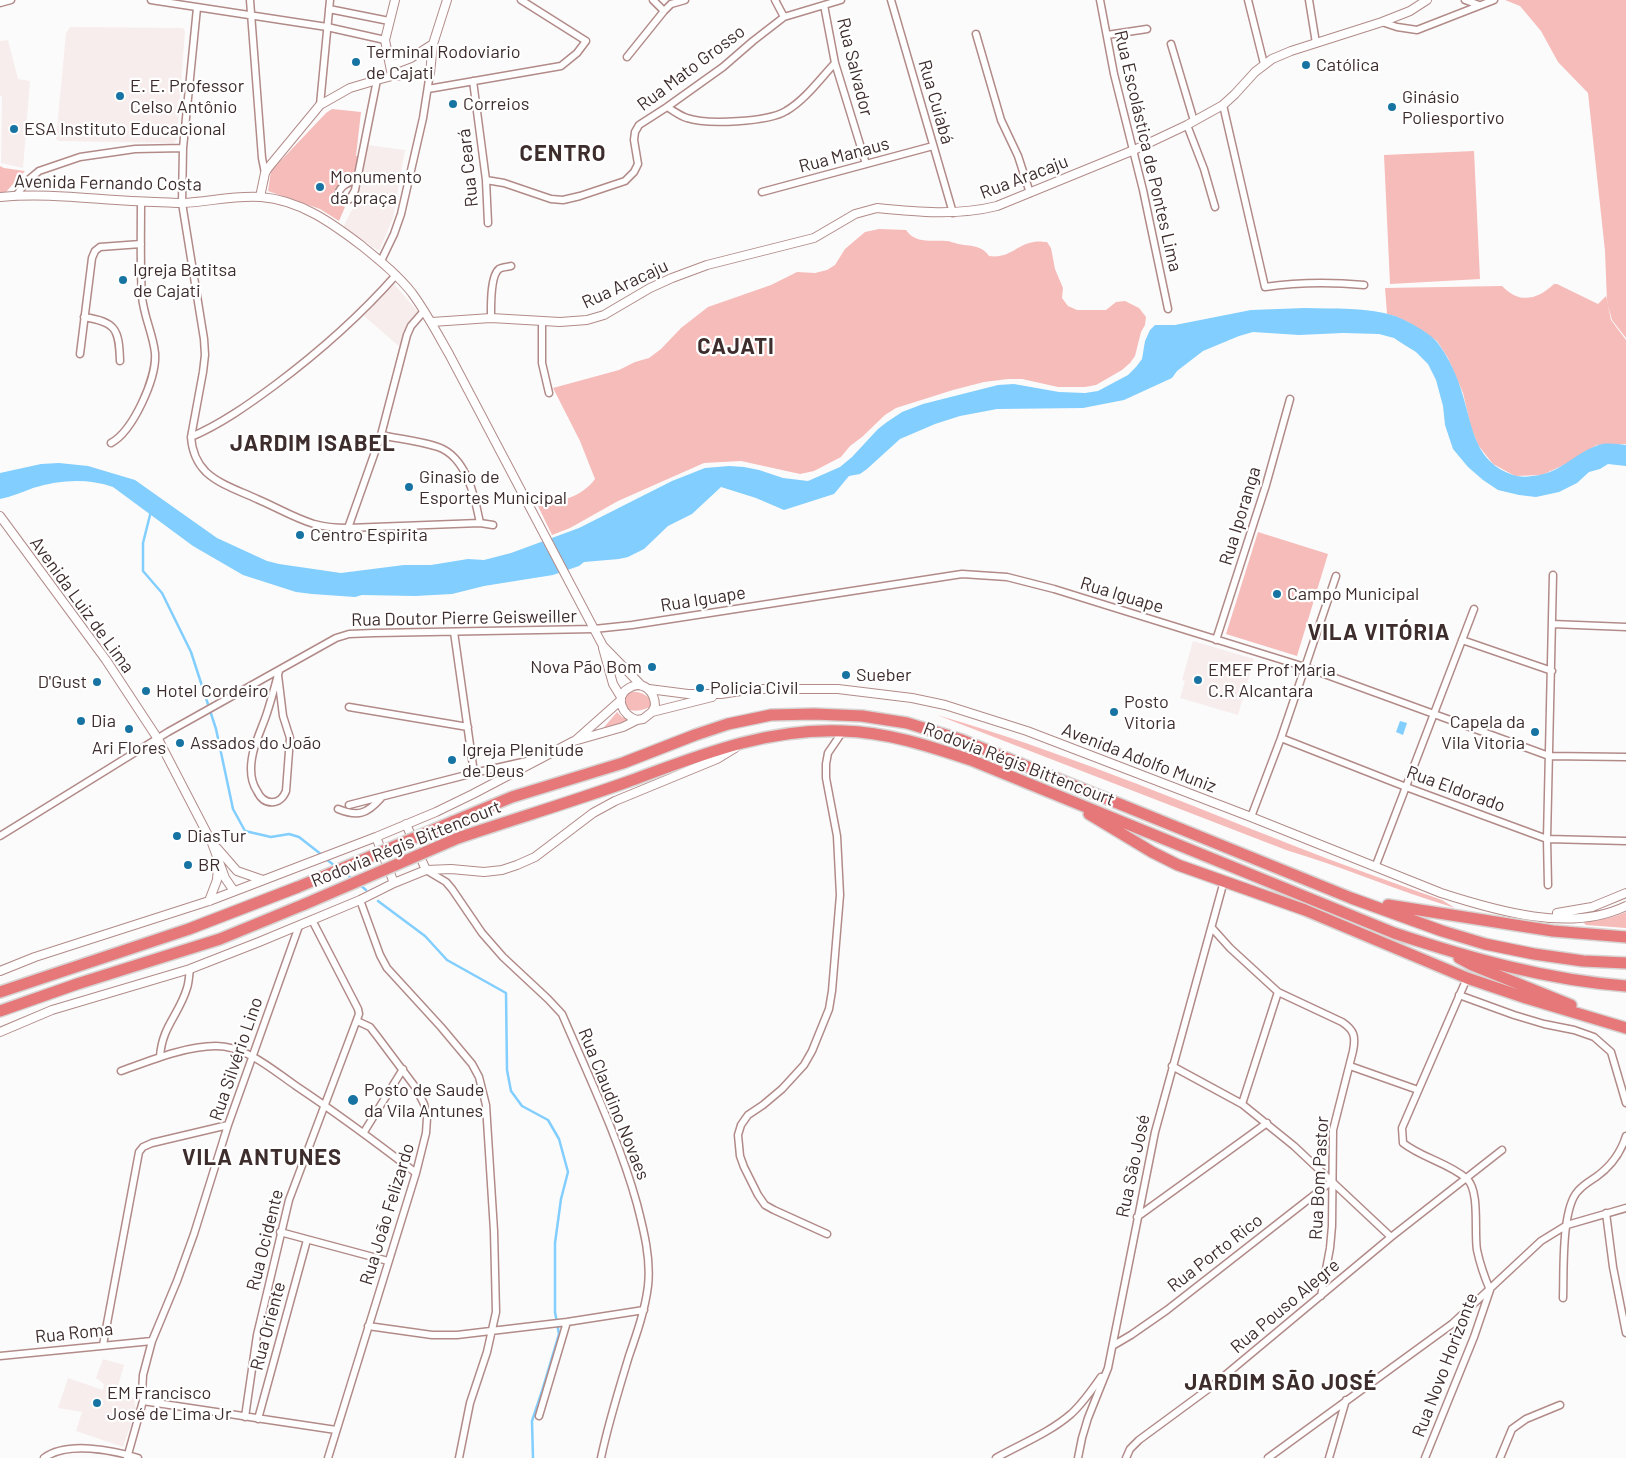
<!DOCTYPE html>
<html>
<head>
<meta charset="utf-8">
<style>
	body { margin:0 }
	canvas { display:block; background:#fbfbfb }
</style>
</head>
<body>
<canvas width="1626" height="1458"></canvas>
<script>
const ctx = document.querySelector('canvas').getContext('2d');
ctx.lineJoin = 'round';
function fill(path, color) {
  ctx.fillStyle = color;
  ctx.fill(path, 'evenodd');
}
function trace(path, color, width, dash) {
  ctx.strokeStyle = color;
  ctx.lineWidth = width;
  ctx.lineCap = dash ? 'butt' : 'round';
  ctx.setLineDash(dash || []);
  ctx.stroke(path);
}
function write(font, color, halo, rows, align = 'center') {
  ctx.font = font + ' Barlow,sans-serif';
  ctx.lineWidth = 4.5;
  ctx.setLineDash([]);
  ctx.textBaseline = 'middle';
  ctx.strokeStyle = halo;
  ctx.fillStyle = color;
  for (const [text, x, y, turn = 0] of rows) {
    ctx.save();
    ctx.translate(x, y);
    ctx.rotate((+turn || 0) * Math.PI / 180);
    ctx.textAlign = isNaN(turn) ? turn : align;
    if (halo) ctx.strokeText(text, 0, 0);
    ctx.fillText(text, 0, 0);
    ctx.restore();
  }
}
const built = new Path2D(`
	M70 27 183 28 185 31 177 139 174 143 59 141 56 139 66 33Z
	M8 40 18 79 30 81 23 168 1 163 2 96H0V41Z
	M368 145 405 150 393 218 379 251 343 227 359 196Z
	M394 284 420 314 407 325 401 348 364 316Z
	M1193 641 1254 659 1238 715 1180 698 1185 681 1182 680Z
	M103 1359 124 1365 118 1386 112 1384 109 1390 134 1398 136 1409 123 1447 76 1431 82 1412 58 1408 68 1378 103 1390 104 1384 96 1378Z`);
const green = new Path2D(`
	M1505 0H1626V338L1612 320 1607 302 1605 251 1588 93 1558 62 1541 31 1520 6Z
	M332 109 361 112 356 156H360L354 178 336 187 331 198 345 207 339 221 320 209 268 191 271 171 326 113Z
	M1474 151 1480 279 1390 284 1384 155Z
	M0 166 4 168 25 171 5 193 0 194Z
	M879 229 906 230C915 244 932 240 946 241 950 241 954 243 958 244 970 246 982 245 989 256 1010 259 1017 244 1034 242 1038 241 1043 242 1047 242L1051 248 1055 269 1063 288 1062 298 1068 306 1077 310H1106L1116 302 1125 301 1139 308 1146 317 1145 325 1141 332 1135 356 1130 363 1122 370 1096 385 1085 387H1058L1022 379H1008L984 382 953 390 896 408 885 415 862 437 850 446 841 457 814 471 800 474 741 461 704 463 618 501 570 528 552 535 538 506C559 502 582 497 595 479L580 441 553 388 619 370 635 362 649 358 661 349 681 328 708 307 771 285 797 272 815 273 827 270 835 265 845 249 865 232Z
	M1554 284H1557L1598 304 1606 296 1611 320 1626 340V444L1597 445 1566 464 1542 475 1515 476 1493 464 1478 445 1471 427 1463 393 1448 358 1437 341 1410 323 1395 316 1387 314 1385 288 1502 286C1519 304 1537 300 1554 284Z
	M1258 532 1328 554 1297 656 1226 634Z
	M630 692C641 691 648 695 654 705 644 710 634 714 624 707L625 696Z
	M617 712 622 717 629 720 600 732Z
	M937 715C1058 750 1175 799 1292 845 1342 865 1392 882 1442 900L1455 908C1398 891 1343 867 1286 850Z
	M1626 912V928L1586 925 1584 923 1586 921C1600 920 1613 918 1626 912Z`);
const water = new Path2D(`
	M1305 308C1335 309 1366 307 1395 316 1406 320 1430 333 1437 342 1449 357 1458 378 1463 396 1473 429 1475 462 1513 475 1519 477 1526 477 1532 476 1560 474 1572 455 1596 446 1604 442 1617 444 1626 445V466L1608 464 1600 469 1589 472 1577 483 1559 492 1536 497 1519 495 1498 490 1483 480 1468 467 1453 449 1445 425 1443 406 1436 380 1428 364 1416 352 1403 344 1394 338 1379 334 1343 333 1299 335 1253 332 1239 336 1203 351 1177 371 1172 378 1124 400 1083 408 997 409 960 416 935 424 900 439 867 469 860 474 849 476 834 494 784 510 756 498 721 487 692 514 668 526 644 549 628 557 619 559 584 562 579 566 553 575 484 586 452 594 415 596 362 595 355 597 312 594 296 592 243 575 193 546 113 487C87 478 60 480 33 488 22 492 11 497 0 499V473L41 464 59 463 88 466 135 480 217 538 267 561 279 564 341 573 404 565H431L468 559 484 560 511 553 579 528 672 481 705 468 729 466 744 467 759 470 783 478 808 481 840 467 852 457 878 429 887 422 902 412 923 404 998 385 1014 384 1059 392 1085 393 1098 391 1128 375 1136 367 1142 359 1145 341 1150 330 1155 325H1175L1251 310Z
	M1400 721 1407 723 1403 735 1396 732Z`);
const stream = new Path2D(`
	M151 511 143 543V571L162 593 191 652 216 729 233 809 245 831 271 837 289 834 299 837 322 855
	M326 859 335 866
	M344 872 353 880
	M360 885 366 890
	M378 901 425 936 447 960 506 993 507 1070 511 1091 522 1106 548 1120 559 1139 568 1172 561 1199 555 1243V1312L559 1334 542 1391 532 1421 533 1458`);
const minor = new Path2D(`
	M151 0 327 27 385 40
	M250 0 262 158 265 173
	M653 0 664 11
	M775 0 784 17
	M891 0 953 213
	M1100 0 1114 74 1143 190 1168 309
	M1248 0 1264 64
	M1309 0 1316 43
	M1465 0 1479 5
	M0 3 11 0
	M824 5 835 63 866 164
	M197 8 183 148 182 203 204 339 205 355 203 372 191 437C192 451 196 462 206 472 220 485 240 491 257 499 276 507 294 518 314 524 325 527 336 528 348 528L381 435 407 335 411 326 424 311
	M329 9 389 21
	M1382 22 1397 27 1417 30 1494 0
	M976 34 1001 120 1018 156 1030 193
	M1107 35 1147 29
	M1171 44 1194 121
	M627 57 664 11 671 4 685 0
	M473 81 486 180 488 223
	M428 89 561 66 577 53 586 41 521 0
	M320 105 330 0
	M1223 105 1265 287C1299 282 1331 282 1364 285
	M667 107C674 111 680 116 687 118 707 125 768 122 786 111 805 100 820 79 835 63
	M1187 125 1204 169 1215 207
	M357 179C348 183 336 187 339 198L346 201 350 199 355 190 377 80
	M486 180 504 183 551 199 563 200 580 196 625 181 634 172 638 164 634 140 635 132 639 125 667 107 723 67 753 41 784 17 841 0
	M762 192 933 146
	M16 196 26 182 39 171 80 157 135 149 183 148
	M381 261 394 234 401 214 423 118 430 73
	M84 317C116 322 119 329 120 361
	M491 318C491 308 490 276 499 269 502 267 508 267 511 266
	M542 321V363L549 393
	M80 354 92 258 95 251 100 247 141 244
	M381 435C399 439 420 441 438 447 467 457 475 498 480 523
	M191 437C221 424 248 405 275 385 319 352 359 317 396 275
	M111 443C133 431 157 378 155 353 153 334 144 317 142 297 140 266 141 233 141 202
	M348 528 480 523 493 525
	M1552 624 1626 627
	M454 632 474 773
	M1216 640 1266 485 1290 399
	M1462 640 1552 671
	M278 675 283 716 290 738 286 791C280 806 264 806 257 791 253 785 251 776 251 769 251 750 260 733 266 716 271 701 275 686 279 671
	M349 707 468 727
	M1281 738 1406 787 1547 839 1626 841
	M349 805 474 773 536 759
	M338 809C358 817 367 814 381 798
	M1251 817 1281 738 1336 576
	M0 836 168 732 336 638 349 634 374 633 594 629 632 625 962 574 1007 577 1054 589 1305 667 1549 756 1626 757
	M1376 865 1474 609
	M426 870 446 882 452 889 482 933 503 957 548 999 562 1014C589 1077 619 1139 637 1204 644 1231 651 1259 648 1286 645 1310 637 1333 629 1356 619 1389 608 1424 601 1458
	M1548 885 1547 839 1553 575
	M360 900 380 955 387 968 441 1027 472 1064 479 1077 486 1105 494 1231 496 1312 487 1352 470 1403 459 1458
	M1212 928 1230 948 1278 992 1342 1022C1354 1030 1356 1036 1353 1051L1333 1130 1332 1226 1330 1248 1321 1296
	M1459 995 1514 1015 1544 1024 1574 1030 1594 1037 1611 1052 1626 1103
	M160 1057C162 1026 179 1015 187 988 189 982 189 975 190 969
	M1172 1066 1242 1104 1294 1146 1391 1237
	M1350 1066 1418 1090
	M121 1071C149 1061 185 1046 216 1046 246 1046 273 1070 296 1086 338 1114 377 1143 416 1173
	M1242 1104 1278 992
	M364 1132 403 1069
	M1606 1213 1613 1267 1626 1333
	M1137 1217 1267 1123
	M280 1232 388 1261
	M827 1234 774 1210 765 1205 758 1195 744 1167 740 1156 738 1135 741 1125 748 1115 763 1105 782 1089 804 1065 812 1051 829 1009 832 991 840 895 837 836 826 778V764L828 753 843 731
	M1563 1298C1564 1273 1561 1209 1578 1191 1583 1185 1590 1181 1596 1177 1610 1167 1621 1152 1626 1136
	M368 1326 432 1335H457L567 1322 644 1310
	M103 1345 139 1152 143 1147 152 1143 228 1125
	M1114 1345 1131 1335 1167 1310 1332 1181
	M0 1356 152 1341
	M143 1401 336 1430
	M539 1416 567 1322
	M245 1417 257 1335 289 1200 359 1014 358 1009 312 920
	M258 1419 307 1240
	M44 1458C67 1441 113 1450 138 1458
	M127 1458 143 1401 142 1394 143 1375 152 1341 177 1281 194 1234 228 1125 299 926
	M328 1458 416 1173 426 1133 427 1118 424 1104 416 1088 377 1036 370 1027 357 1021
	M996 1458C1021 1444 1049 1433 1071 1414 1083 1403 1092 1390 1101 1377
	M1078 1458 1082 1438 1088 1418 1108 1368 1155 1132 1224 881
	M1126 1458 1130 1449 1139 1440 1211 1387 1391 1237 1502 1150
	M1268 1458 1452 1324 1541 1241 1567 1225 1626 1208
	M1329 1458 1346 1400
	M1425 1458 1474 1337 1490 1290C1484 1276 1480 1264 1477 1250 1474 1232 1480 1191 1467 1179 1449 1163 1422 1158 1403 1143L1402 1128 1467 978
	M1500 1458 1512 1429 1526 1419 1560 1405`);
const tertiary = new Path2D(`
	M390 66 411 58 433 44
	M392 76 385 40 395 0
	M0 197C52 192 103 201 155 202 164 202 173 203 182 203 208 202 234 195 261 197 300 200 332 223 362 246 379 260 398 275 412 293 426 312 437 333 449 354L603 646 642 686
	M260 197 265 173 268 168 320 105 350 88 377 80 392 76 430 73 433 44 447 0
	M432 322 491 318 560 322 587 320 604 315 650 288 672 278 707 265 814 238 855 214 877 208C917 212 957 216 997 206L1134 150 1187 125 1223 105 1235 94 1255 72 1272 59 1291 51 1382 22 1410 11 1427 0
	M0 516 106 660 158 739 212 843 225 878 234 891
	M603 648 613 684 621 697
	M649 689 688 694H721L754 689H838L912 698 945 705 1027 731 1251 817 1441 893C1497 911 1570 933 1626 906
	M652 712 712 697
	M576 740 621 700
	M406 824 426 870
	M376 837 394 883
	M217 848 237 871 263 880
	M209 901 217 880 218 865
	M1557 913 1592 907 1626 893
	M0 971 35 957 209 901 376 837 436 812 473 794 574 741 623 727 637 720 643 719 652 712 655 706C655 693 644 679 629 688 613 697 623 716 637 720
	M0 1032 52 1010 190 969 259 942 360 900 394 883 426 870 451 869 484 872 502 870 517 865 535 857 593 813 615 801 717 759 735 748`);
const motorway = new Path2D(`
	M1089 814 1152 852 1178 865 1305 910 1467 978 1526 998 1626 1028
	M452 822 512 797 623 763 695 735 728 724 771 715 814 714 862 716 907 723 962 740 1351 898 1442 931 1485 944 1534 954 1583 961 1626 963
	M458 838C514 819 571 802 627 782 698 756 765 728 842 731 887 732 929 746 971 760L1394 933C1469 958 1547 980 1626 986
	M1388 905 1553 931 1626 937
	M1459 958 1472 965 1571 1005
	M0 992 189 929 298 887
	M0 1011 77 984 220 939 305 904`);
const motorwayBridge = new Path2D(`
	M298 887 452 822
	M305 904 458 838`);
const markers = [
	[356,62,5,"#1773a2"],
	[1306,65,5,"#1773a2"],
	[120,96,5,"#1773a2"],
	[453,104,5,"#1773a2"],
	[1392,107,5,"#1773a2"],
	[14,129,5,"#1773a2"],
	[320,187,5,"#1773a2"],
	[123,280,5,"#1773a2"],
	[409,487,5,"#1773a2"],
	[300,535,5,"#1773a2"],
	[1277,594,5,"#1773a2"],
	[652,667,5,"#1773a2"],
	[846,675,5,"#1773a2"],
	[1198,680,5,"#1773a2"],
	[97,682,5,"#1773a2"],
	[700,688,5,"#1773a2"],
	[146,691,5,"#1773a2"],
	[1114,712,5,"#1773a2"],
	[81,721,5,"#1773a2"],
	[129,729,5,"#1773a2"],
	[1535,732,5,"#1773a2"],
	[180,743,5,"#1773a2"],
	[452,760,5,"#1773a2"],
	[177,836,5,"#1773a2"],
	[188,865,5,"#1773a2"],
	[353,1100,6,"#1773a2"],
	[97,1403,5,"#1773a2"]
];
const poiNames = [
	["Terminal Rodoviario",366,52],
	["de Cajati",366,73],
	["Católica",1316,65],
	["E. E. Professor",130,86],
	["Celso Antônio",130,107],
	["Ginásio",1402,97],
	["Poliesportivo",1402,118],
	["Correios",463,104],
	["ESA Instituto Educacional",24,129],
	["Monumento",330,177],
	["da praça",330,198],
	["Igreja Batitsa",133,270],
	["de Cajati",133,291],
	["Ginasio de",419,477],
	["Esportes Municipal",419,498],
	["Centro Espirita",310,535],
	["Campo Municipal",1287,594],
	["Nova Pão Bom",642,667,"right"],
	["EMEF Prof Maria",1208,670],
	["C.R Alcantara",1208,691],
	["Sueber",856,675],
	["D'Gust",87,682,"right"],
	["Policia Civil",710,688],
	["Hotel Cordeiro",156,691],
	["Posto",1124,702],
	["Vitoria",1124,723],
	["Dia",91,721],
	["Capela da",1525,722,"right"],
	["Vila Vitoria",1525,743,"right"],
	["Assados do João",190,743],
	["Ari Flores",129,748,"center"],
	["Igreja Plenitude",462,750],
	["de Deus",462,771],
	["DiasTur",187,836],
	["BR",198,865],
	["Posto de Saude",364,1090],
	["da Vila Antunes",364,1111],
	["EM Francisco",107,1393],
	["José de Lima Jr",107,1414]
];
const streetNames = [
	["Rua Salvador",855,67,76],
	["Rua Mato Grosso",691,68,-37],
	["Rua Cuiabá",936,102,74],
	["Rua Escolástica de Pontes Lima",1148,151,77],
	["Rua Manaus",844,155,-15],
	["Rua Ceará",468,168,-96],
	["Rua Aracaju",1024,177,-21],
	["Avenida Fernando Costa",108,183,1],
	["Rua Aracaju",625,284,-25],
	["Rua Iporanga",1240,516,-73],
	["Rua Iguape",1122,595,17],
	["Rua Iguape",703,599,-9],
	["Avenida Luiz de Lima",82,605,54],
	["Rua Doutor Pierre Geisweiller",464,618,-1],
	["Avenida Adolfo Muniz",1139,758,21],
	["Rodovia Régis Bittencourt",1019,764,21],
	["Rua Eldorado",1456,789,20],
	["Rodovia Régis Bittencourt",406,844,-22],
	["Rua Silvério Lino",236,1059,-71],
	["Rua Claudino Novaes",614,1104,68],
	["Rua São José",1133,1166,-78],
	["Rua Bom Pastor",1319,1178,-87],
	["Rua João Felizardo",387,1214,-73],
	["Rua Ocidente",265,1240,-76],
	["Rua Porto Rico",1215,1253,-38],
	["Rua Pouso Alegre",1285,1306,-40],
	["Rua Oriente",268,1326,-75],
	["Rua Roma",74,1333,-6],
	["Rua Novo Horizonte",1445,1365,-69]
];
const districtNames = [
	["CENTRO",563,154],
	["CAJATI",736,347],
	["JARDIM ISABEL",313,444],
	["VILA VITÓRIA",1379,633],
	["VILA ANTUNES",262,1158],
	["JARDIM SÃO JOSÉ",1281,1383]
];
fill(built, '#f8eded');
fill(green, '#f6bcba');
fill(water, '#82cefe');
trace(stream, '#82cefe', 2.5);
trace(minor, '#b28b89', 9);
trace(tertiary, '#b28b89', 10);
trace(motorway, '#d8d5d5', 14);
trace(minor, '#fff', 6);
trace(tertiary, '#fff', 8);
trace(motorway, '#e67879', 11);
trace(motorwayBridge, '#d8d5d5', 14, []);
trace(motorwayBridge, '#e67879', 11);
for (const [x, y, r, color] of markers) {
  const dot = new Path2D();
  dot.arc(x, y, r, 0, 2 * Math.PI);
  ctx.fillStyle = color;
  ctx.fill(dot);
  trace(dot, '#fff', 2);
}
write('18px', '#3e2d2d', '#fff', poiNames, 'left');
write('18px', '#3e2d2d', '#fff', streetNames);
ctx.letterSpacing = '1px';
write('bold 22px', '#3e2d2d', '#fff', districtNames);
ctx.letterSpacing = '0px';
</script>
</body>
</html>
